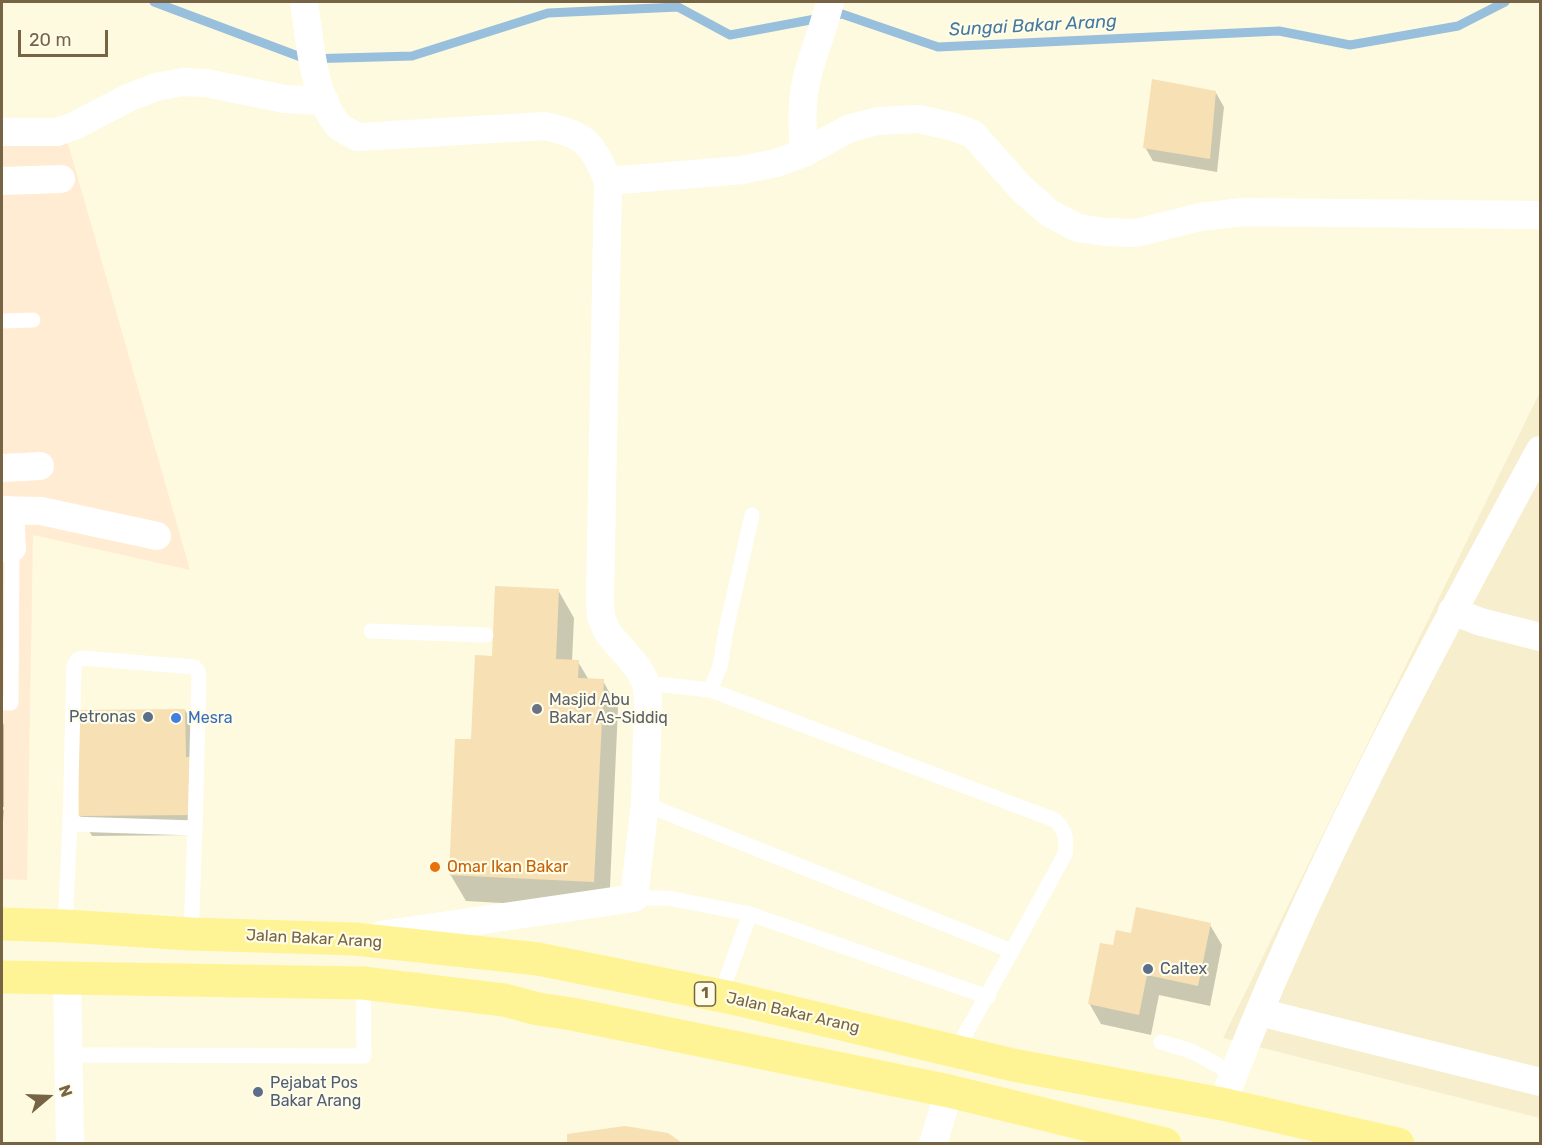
<!DOCTYPE html>
<html>
<head>
<meta charset="utf-8">
<style>
	body { margin:0 }
	#map { position:relative; width:1542px; height:1145px; overflow:hidden; background:#fefadf; font-family:Rubik,sans-serif }
	canvas { display:block }
	.frame { position:absolute; inset:0; border:3px solid #766445; pointer-events:none }
	.north { position:absolute; left:18px; top:1067px; width:60px; height:60px; -webkit-text-stroke:4px #fffce7; paint-order:stroke; rotate:71deg; font-size:16px; font-weight:700; line-height:24px; text-align:center; color:#766445 }
	.north::after { content:''; display:block; margin:auto; width:21px; height:27px; background:#766445; clip-path:polygon(50% 0,100% 100%,50% 72%,0 100%) }
	.scale { position:absolute; left:18px; top:30px; width:90px; height:27px; box-sizing:border-box; border:3px solid #766445; border-top:0; padding-left:8px; font-size:18px; line-height:21px; white-space:nowrap; color:#766445; -webkit-text-stroke:4px #fffce7; paint-order:stroke }
</style>
</head>
<body>
<div id="map">
<canvas width="1542" height="1145"></canvas>
<div class="frame"></div>
<div class="north">N</div>
<div class="scale">20 m</div>
</div>
<script>
const ctx = document.querySelector('canvas').getContext('2d');
ctx.lineJoin = 'round';
function fill(path, color) {
  ctx.fillStyle = color;
  ctx.fill(path, 'evenodd');
}
function trace(path, color, width, dash) {
  ctx.strokeStyle = color;
  ctx.lineWidth = width;
  ctx.lineCap = dash ? 'butt' : 'round';
  ctx.setLineDash(dash || []);
  ctx.stroke(path);
}
function write(font, color, halo, rows, align = 'center') {
  ctx.font = font + ' Rubik,sans-serif';
  ctx.lineWidth = 4.5;
  ctx.setLineDash([]);
  ctx.textBaseline = 'middle';
  ctx.strokeStyle = halo;
  ctx.fillStyle = color;
  for (const [text, x, y, turn = 0] of rows) {
    ctx.save();
    ctx.translate(x, y);
    ctx.rotate((+turn || 0) * Math.PI / 180);
    ctx.textAlign = isNaN(turn) ? turn : align;
    if (halo) ctx.strokeText(text, 0, 0);
    ctx.fillText(text, 0, 0);
    ctx.restore();
  }
}
const residential = new Path2D(`
	M1540 392V1118L1223 1038Z`);
const commercial = new Path2D(`
	M61 119 190 570 33 535 27 880 2 879V123Z`);
const shadow = new Path2D(`
	M1216 93 1224 107 1217 172 1153 161 1145 147Z
	M558 590 574 618 572 662H578L589 680 603 681 618 708 609 909 466 901 450 874 472 741 493 658Z
	M185 710 197 731 202 835 92 836 80 816Z
	M2 721 4 725V807H2Z
	M2 810H4L3 822H2Z
	M1210 925 1222 945 1210 1006 1159 995 1151 1035 1101 1024 1089 1003 1114 947 1132 935Z`);
const stream = new Path2D(`
	M154 2 306 59 412 56 548 13 678 7 730 35 842 14 938 47 1279 31 1350 45 1458 26 1505 2`);
const building = new Path2D(`
	M1152 79 1216 91 1210 159 1143 148Z
	M495 586 559 589 556 659 579 660 578 678 604 679 594 882 449 875 455 739H471L475 655 492 656Z
	M185 709 186 757H190L191 815 79 816 77 710Z
	M1136 907 1211 923 1198 986 1147 975 1139 1015 1088 1004 1100 943 1113 945 1116 930 1131 933Z
	M625 1126 668 1133 684 1144H567V1134Z`);
const service = new Path2D(`
	M2 321 33 320
	M371 631 486 635
	M646 683 710 690 1055 820C1066 830 1067 840 1065 854L1012 951
	M710 690 720 667 726 630 752 515
	M2 703H11L12 548
	M645 804 1012 951 955 1052
	M70 824 74 666 77 660 82 658 194 667 198 671 199 677 195 828
	M634 898H668L750 914 988 997
	M65 926 70 824 195 828 191 934
	M720 996 750 914
	M1161 1042 1191 1051 1233 1073
	M68 1055 364 1056 363 983`);
const minor = new Path2D(`
	M304 2C310 39 312 95 338 125 344 131 351 133 358 137L545 126C587 136 591 142 608 181L600 598 601 617 608 633 638 668 646 683 648 701 645 804 634 898 380 935
	M2 132H57L74 126 128 98 156 87 183 82 206 83 285 99 325 101
	M804 153C802 126 801 99 808 73 815 49 824 26 830 2
	M2 181 61 179
	M608 181 742 170 776 163 804 153 850 128 878 121 919 119 954 127 973 134 1021 188 1049 213 1078 228 1105 232 1136 233 1200 217 1243 212 1540 215
	M2 468 40 466
	M2 510 41 511 157 536
	M2 548H12L10 510
	M1452 611 1481 622 1540 637
	M67 977 70 1144
	M1259 1012 1540 1082
	M1222 1104C1309 877 1424 663 1540 450
	M933 1144 949 1091`);
const primary = new Path2D(`
	M2 924 65 926 191 934 355 939 538 959 732 998 1013 1065 1222 1104 1398 1144
	M2 977 363 983 504 1000 538 1009 572 1014 949 1091 1165 1144`);
const markers = [
	[537,709,6,"#6b7280"],
	[148,717,6,"#5c6f8a"],
	[176,718,6,"#3f7fe0"],
	[435,867,6,"#e8710a"],
	[1148,969,6,"#5c6f8a"],
	[258,1092,6,"#5c6f8a"]
];
const shields = [
	[705,994,21]
];
const shieldNames = [
	["1",705,994]
];
const worshipNames = [
	["Masjid Abu",549,700],
	["Bakar As-Siddiq",549,718]
];
const serviceNames = [
	["Petronas",136,717,"right"],
	["Caltex",1160,969],
	["Pejabat Pos",270,1083],
	["Bakar Arang",270,1101]
];
const shopNames = [
	["Mesra",188,718]
];
const foodNames = [
	["Omar Ikan Bakar",447,867]
];
const streetNames = [
	["Jalan Bakar Arang",314,939,3],
	["Jalan Bakar Arang",793,1013,13]
];
const waterNames = [
	["Sungai Bakar Arang",1033,26,-3]
];
fill(residential, '#f6eecd');
fill(commercial, '#ffecd2');
fill(shadow, '#0003');
trace(stream, '#98bfdb', 9);
fill(building, '#f6e0b4');
trace(service, '#fff', 15);
trace(minor, '#fff', 28);
trace(primary, '#fff495', 33);
for (const [x, y, r, color] of markers) {
  const dot = new Path2D();
  dot.arc(x, y, r, 0, 2 * Math.PI);
  ctx.fillStyle = color;
  ctx.fill(dot);
  trace(dot, '#fffce7', 2);
}
for (const [x, y, w] of shields) {
  const box = new Path2D();
  box.roundRect(x - w / 2, y - 12, w, 24, 4.5);
  ctx.fillStyle = '#fffce7';
  ctx.fill(box);
  trace(box, '#766445', 1.5);
}
write('bold 15px', '#766445', null, shieldNames);
write('16px', '#5b616d', '#fffce7', worshipNames, 'left');
write('16px', '#4e5e75', '#fffce7', serviceNames, 'left');
write('16px', '#366cbe', '#fffce7', shopNames, 'left');
write('16px', '#c56008', '#fffce7', foodNames, 'left');
write('16px', '#766445', '#fffce7', streetNames);
write('italic 18px', '#4479a2', '#fffce7', waterNames);
</script>
</body>
</html>
